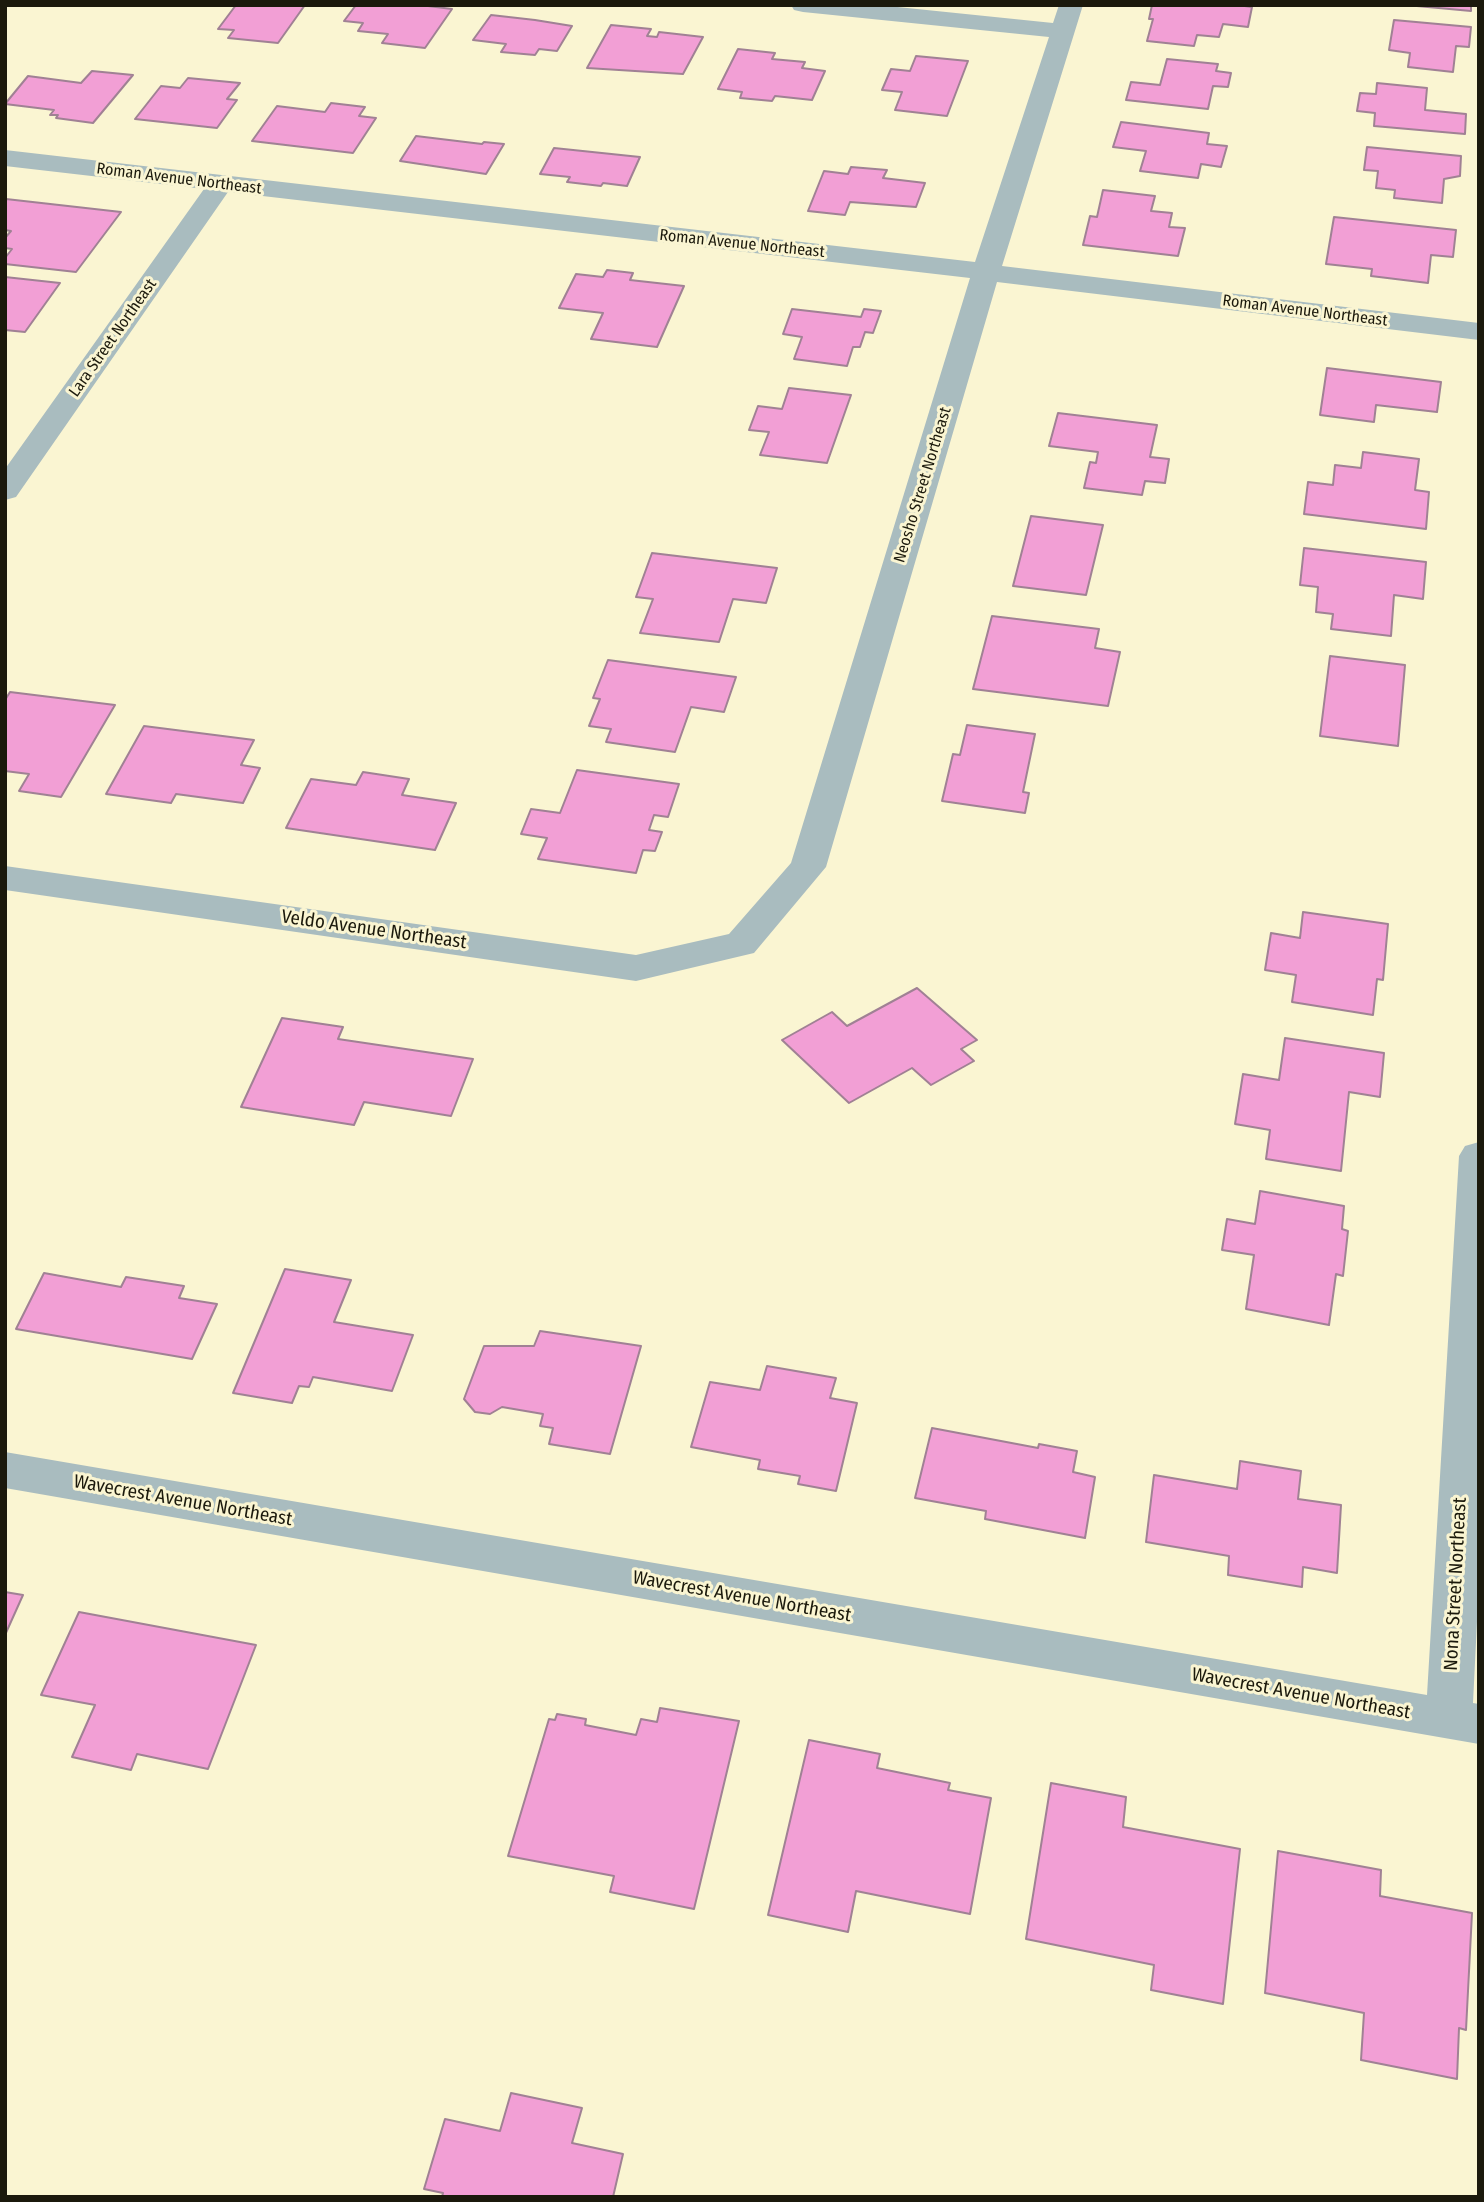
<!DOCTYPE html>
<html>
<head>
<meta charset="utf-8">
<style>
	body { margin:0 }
	#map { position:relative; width:1484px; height:2202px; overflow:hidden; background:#faf5d2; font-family:"Fira Sans Condensed",sans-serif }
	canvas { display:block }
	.frame { position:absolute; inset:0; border:7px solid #1b190c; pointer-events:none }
</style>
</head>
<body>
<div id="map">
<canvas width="1484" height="2202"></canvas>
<div class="frame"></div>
</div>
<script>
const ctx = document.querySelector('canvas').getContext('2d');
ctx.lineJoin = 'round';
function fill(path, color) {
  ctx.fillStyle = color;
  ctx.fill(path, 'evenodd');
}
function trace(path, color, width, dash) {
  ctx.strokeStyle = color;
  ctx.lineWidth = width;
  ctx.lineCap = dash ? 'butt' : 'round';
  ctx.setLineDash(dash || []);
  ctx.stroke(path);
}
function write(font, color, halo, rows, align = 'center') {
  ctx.font = font + ' "Fira Sans Condensed",sans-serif';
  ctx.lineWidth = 6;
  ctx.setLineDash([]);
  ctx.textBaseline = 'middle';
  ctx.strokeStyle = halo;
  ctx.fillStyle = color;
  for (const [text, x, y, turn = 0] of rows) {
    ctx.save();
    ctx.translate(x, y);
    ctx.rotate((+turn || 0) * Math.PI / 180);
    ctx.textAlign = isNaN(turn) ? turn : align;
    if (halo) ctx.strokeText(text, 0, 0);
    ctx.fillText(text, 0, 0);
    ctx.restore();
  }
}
const building = new Path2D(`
	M236 5H305L278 43 228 38 234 30 218 29Z
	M356 5H420L452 9 425 48 382 43 388 34 358 31 363 23 344 21Z
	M1152 5H1237L1252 7 1248 27 1223 24 1219 37 1197 35 1194 46 1147 41 1153 19H1149Z
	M1406 5H1471V11Z
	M491 15 535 20 572 26 557 51 539 49 535 55 501 52 506 44 473 40Z
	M1394 20 1471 27 1469 47 1456 46 1453 72 1408 67 1410 53 1389 50Z
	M611 25 651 29 647 36 657 37 659 32 703 37 683 74 587 68Z
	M738 49 775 53 772 59 805 62 802 68 825 71 812 100 775 96 772 101 740 98 742 92 718 89Z
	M916 56 968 61 947 116 895 110 902 92 882 90 891 69 910 71Z
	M1167 59 1218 64 1216 71 1231 73 1228 87 1213 86 1208 109 1126 100 1131 82 1160 85Z
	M92 71 133 75 93 123 56 118 58 115H50L54 110 5 104 28 76 81 83Z
	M188 78 240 83 227 99 237 100 217 128 135 119 161 86 180 88Z
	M1377 83 1427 88 1425 110 1466 114 1465 134 1374 126 1375 113 1357 111 1360 93 1376 94Z
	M331 103 365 107 359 116 376 118 353 153 252 141 277 106 325 112Z
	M1121 122 1209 133 1207 144 1227 146 1221 167 1201 164 1198 178 1140 171 1146 151 1113 147Z
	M416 136 482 144 484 142 504 144 486 174 400 161Z
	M1367 147 1461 156 1460 176 1444 179 1442 203 1394 198 1395 190 1376 188 1378 171 1364 170Z
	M554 148 640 157 627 186 603 183 601 186 567 182 570 177 540 174Z
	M851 167 887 170 883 178 925 183 916 207 850 202 845 215 808 211 824 171 848 174Z
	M1103 190 1155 196 1151 211 1172 213 1169 227 1185 228 1178 256 1083 245 1090 216 1097 217Z
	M6 199 121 212 76 272 5 264V258L12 249 5 248V238L11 231 5 230Z
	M1334 217 1456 230 1453 257 1431 255 1428 283 1371 276 1372 269 1326 264Z
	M607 270 633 273 630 280 684 286 657 347 591 339 603 313 559 308 576 274 603 277Z
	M5 277 60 283 25 332 5 330Z
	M792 309 861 317 864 309 881 311 873 333 865 332 860 347H853L847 366 794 359 802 337 783 334Z
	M1327 368 1441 382 1437 412 1376 405 1374 422 1320 415Z
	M789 388 851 395 827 463 760 455 769 432 749 430 758 406 782 409Z
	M1058 413 1157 425 1150 457 1169 459 1165 483 1145 481 1142 495 1084 488 1090 462 1096 463 1098 452 1049 446Z
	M1363 452 1419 459 1415 490 1429 492 1426 529 1304 514 1308 482 1333 485 1335 465 1361 468Z
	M1031 516 1103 525 1086 595 1013 586Z
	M1304 548 1426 562 1423 599 1394 595 1391 636 1331 629 1333 614 1316 612 1318 587 1300 585Z
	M652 553 777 568 766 603 733 599 719 642 640 633 653 599 636 597Z
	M992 616 1099 629 1095 648 1120 652 1108 706 973 689Z
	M1330 656 1405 665 1398 746 1320 736Z
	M608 660 736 677 724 712 691 707 675 752 606 742 611 729 589 726 600 699 593 698Z
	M10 692 115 705 61 797 19 791 29 774 5 771V700Z
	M967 725 1035 734 1023 792 1029 793 1025 813 942 801 953 754 960 755Z
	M144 726 254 740 241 765 260 768 243 803 176 794 171 803 106 794Z
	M577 770 679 784 668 817 654 815 649 830 662 832 655 851 643 850 636 873 538 859 547 838 521 834 531 809 560 813Z
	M363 772 409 779 402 795 456 803 435 850 286 828 311 779 356 785Z
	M1303 912 1388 924 1383 980 1377 979 1373 1015 1292 1002 1296 975 1265 970 1271 933 1300 938Z
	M917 988 977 1040 961 1049 974 1061 931 1085 912 1068 849 1103 782 1040 832 1012 847 1026Z
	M282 1018 343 1027 338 1039 473 1059 451 1116 364 1102 354 1125 241 1107Z
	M1285 1038 1384 1053 1380 1097 1349 1092 1341 1171 1266 1159 1270 1130 1235 1124 1243 1074 1279 1080Z
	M1260 1191 1344 1206 1342 1229 1348 1231 1343 1276 1336 1274 1329 1325 1246 1309 1254 1255 1222 1250 1227 1219 1255 1224Z
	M285 1269 351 1280 334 1322 413 1335 392 1391 313 1377 309 1387 299 1386 292 1403 233 1393Z
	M44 1273 121 1287 126 1277 184 1286 179 1298 217 1304 192 1359 16 1329Z
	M540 1331 641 1346 610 1454 549 1444 553 1428 540 1426 543 1414 502 1407 490 1414 475 1412 464 1399 484 1346H534Z
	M767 1366 836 1378 830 1398 857 1403 836 1491 798 1484 800 1476 758 1469 760 1460 691 1447 710 1382 760 1390Z
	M932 1428 1038 1448 1039 1444 1077 1451 1073 1472 1095 1477 1085 1538 985 1519 986 1511 915 1498Z
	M1240 1461 1301 1471 1298 1499 1341 1505 1337 1573 1303 1567 1302 1587 1228 1575 1229 1556 1146 1542 1154 1475 1237 1489Z
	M5 1592 23 1595 5 1635Z
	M79 1612 256 1645 208 1769 137 1754 131 1770 72 1757 95 1705 41 1695Z
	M660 1708 739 1721 694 1909 610 1892 614 1876 508 1856 549 1719 555 1720 557 1714 586 1719 585 1725 636 1735 641 1719 657 1722Z
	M809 1740 880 1754 877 1768 950 1783 948 1790 991 1798 970 1914 856 1891 848 1932 768 1915Z
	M1051 1783 1126 1797 1123 1827 1240 1849 1223 2004 1151 1990 1154 1965 1026 1939Z
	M1278 1851 1381 1870 1380 1896 1472 1913 1466 2030 1459 2028 1457 2079 1361 2060 1364 2013 1265 1993Z
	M511 2093 582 2108 572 2143 623 2154 613 2197H442L443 2193 424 2189 445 2119 500 2131Z`);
const street = new Path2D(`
	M791 5H878L1053 23 1059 5H1083L1002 266 1479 323V340L997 282 826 867 754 953 636 981 5 890V866L636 955 729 934 791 863 970 278 228 192 16 497 5 500V469L204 189 5 166V150L975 262 1049 37 803 12 794 10Z
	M1479 1142V1581L1473 1703 1479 1704V1744L5 1488V1452L1427 1695 1459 1156 1465 1146Z`);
const farStreetnames = [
	["Roman Avenue Northeast",179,179,7],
	["Roman Avenue Northeast",742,244,6],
	["Roman Avenue Northeast",1305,311,7],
	["Lara Street Northeast",113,338,-55],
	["Neosho Street Northeast",923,485,-73]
];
const streetNames = [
	["Veldo Avenue Northeast",374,930,8],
	["Wavecrest Avenue Northeast",183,1501,10],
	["Nona Street Northeast",1456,1584,-87],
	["Wavecrest Avenue Northeast",742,1597,10],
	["Wavecrest Avenue Northeast",1301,1694,10]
];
fill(building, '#f29fd5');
trace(building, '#a08194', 2);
fill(street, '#a9bcbf');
write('16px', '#1b190c', '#faf5d2', farStreetnames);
write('19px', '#1b190c', '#faf5d2', streetNames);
</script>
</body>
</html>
